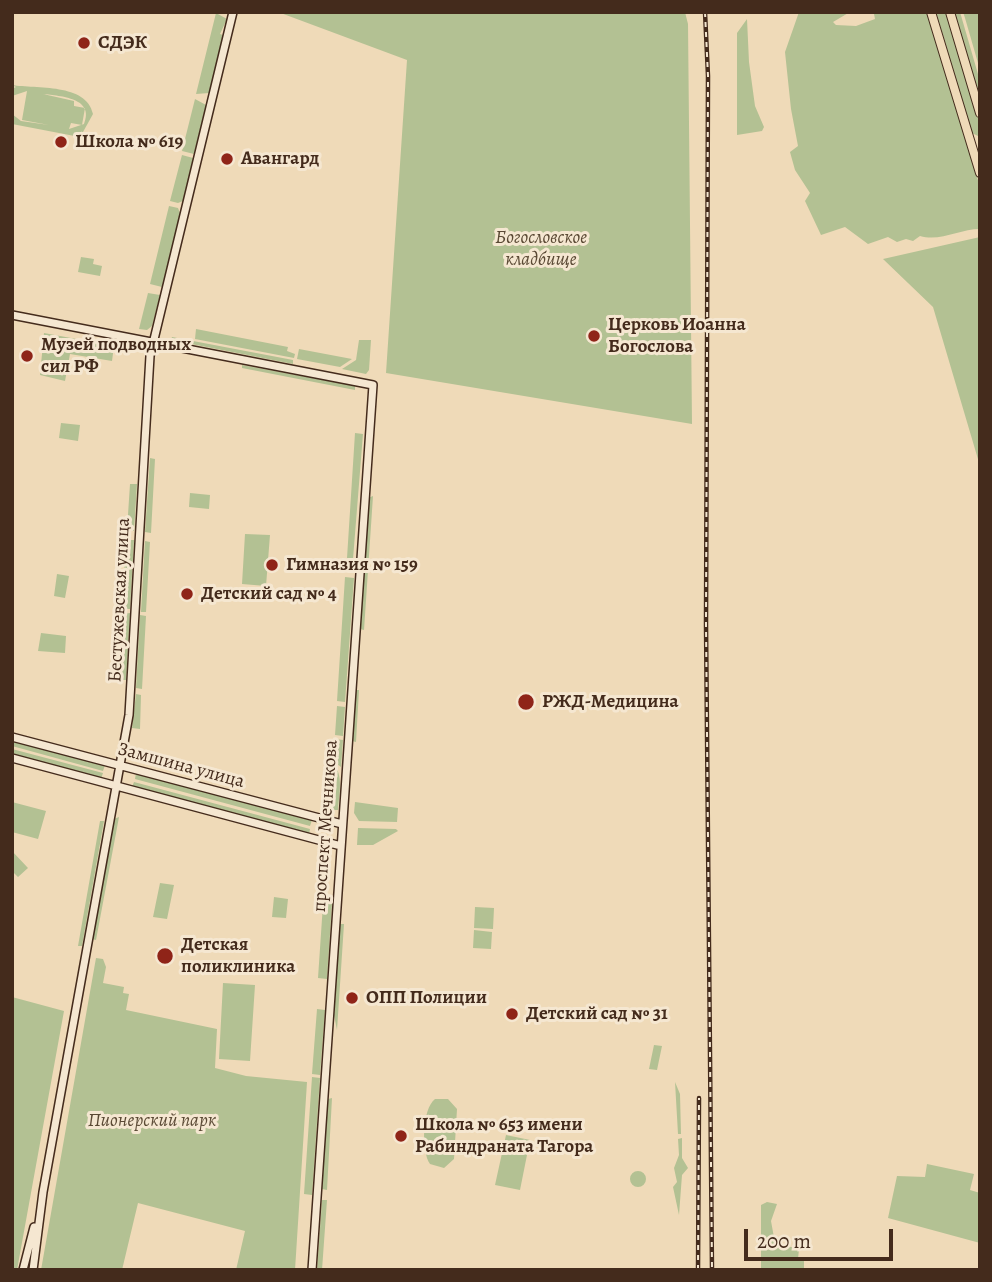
<!DOCTYPE html>
<html>
<head>
<meta charset="utf-8">
<style>
	body { margin:0 }
	#map { position:relative; width:992px; height:1282px; overflow:hidden; background:#efdab8; font-family:Alegreya,serif }
	canvas { display:block }
	.frame { position:absolute; inset:0; border:14px solid #442b1c; pointer-events:none }
	.scale { position:absolute; left:744px; top:1229px; width:149px; height:32px; box-sizing:border-box; border:4px solid #442b1c; border-top:0; padding-left:9px; font-size:21px; line-height:24px; white-space:nowrap; color:#442b1c; -webkit-text-stroke:5px #f5e7d1; paint-order:stroke }
</style>
</head>
<body>
<div id="map">
<canvas width="992" height="1282"></canvas>
<div class="frame"></div>
<div class="scale">200 m</div>
</div>
<script>
const ctx = document.querySelector('canvas').getContext('2d');
ctx.lineJoin = 'round';
function fill(path, color) {
  ctx.fillStyle = color;
  ctx.fill(path, 'evenodd');
}
function trace(path, color, width, dash) {
  ctx.strokeStyle = color;
  ctx.lineWidth = width;
  ctx.lineCap = dash ? 'butt' : 'round';
  ctx.setLineDash(dash || []);
  ctx.stroke(path);
}
function write(font, color, halo, rows, align = 'center') {
  ctx.font = font + ' Alegreya,serif';
  ctx.lineWidth = 6;
  ctx.setLineDash([]);
  ctx.textBaseline = 'middle';
  ctx.strokeStyle = halo;
  ctx.fillStyle = color;
  for (const [text, x, y, turn = 0] of rows) {
    ctx.save();
    ctx.translate(x, y);
    ctx.rotate((+turn || 0) * Math.PI / 180);
    ctx.textAlign = isNaN(turn) ? turn : align;
    if (halo) ctx.strokeText(text, 0, 0);
    ctx.fillText(text, 0, 0);
    ctx.restore();
  }
}
const green = new Path2D(`
	M278 12H685L688 24 692 424 386 373 407 60Z
	M799 12H850L833 22 836 25 856 26 875 19 874 14 866 12H927L980 187V229C960 229 940 242 920 236L913 241 906 239 897 242 888 237 868 244 845 227 821 235 805 201 810 193 795 170 790 152 798 146 791 109 785 52Z
	M936 12H946L980 125 978 136 972 133Z
	M954 12H960L980 81V97Z
	M963 12H980V70L965 18Z
	M216 13 227 19 220 34 223 35 209 93 196 94Z
	M747 19 749 62 755 106 764 127 762 131 737 135V33Z
	M12 85C36 89 87 83 93 114L83 132 85 138 12 124V114L21 121 49 125 22 120 27 91 12 96V89L16 87ZM43 94C61 96 95 98 84 124L69 129 71 123 82 125 85 108 74 106V101Z
	M195 99 206 105 194 154 182 151Z
	M182 155 193 158 183 201 178 203 170 201Z
	M169 206 178 208 180 213 162 287 150 284Z
	M980 237V466L933 307 883 259Z
	M81 257 94 259 93 264 102 266 100 276 78 272Z
	M148 293 160 295 152 326 147 330 139 329Z
	M196 329 288 347 287 351 295 354 294 358 195 339Z
	M44 333 114 346 112 361 70 354 65 381 40 375Z
	M172 337 293 360V364L171 340Z
	M359 340H371L369 370 366 374 342 369 356 360Z
	M299 349 352 359 340 367 297 359Z
	M242 365 355 386V390L242 368Z
	M61 423 80 425 78 441 59 438Z
	M355 433 363 434 353 559 347 558Z
	M150 458 155 459 151 533 145 532Z
	M130 484H137L134 531 127 530Z
	M190 493 210 495 209 509 189 507Z
	M373 496 364 630 360 629 368 498Z
	M245 534 270 535 266 586 242 584Z
	M126 540H134L130 609H122Z
	M145 541 150 542 146 612H141Z
	M57 574 69 576 65 598 54 596Z
	M345 577 354 578 345 702 337 701Z
	M130 613 126 680H119L122 614Z
	M140 615 146 616 142 689 136 688Z
	M41 633 66 636 65 653 38 651Z
	M356 690H359L356 742 352 741Z
	M136 694 141 695 140 729 132 728Z
	M337 706 345 707 343 736 335 735Z
	M335 739 343 740 341 767 333 761Z
	M12 740 105 765 103 771 12 746Z
	M12 749 103 773 101 779 12 755Z
	M333 764C344 774 339 795 338 810H330Z
	M136 773 312 820 310 826 135 779Z
	M134 782 310 829 309 834 132 787Z
	M12 802 46 811 38 839 12 832Z
	M355 802 398 808 397 822 359 821 354 813Z
	M119 817 96 940 92 939 114 819Z
	M100 821H104L82 946H78Z
	M358 828 396 829 398 831 373 845H357Z
	M12 851 28 868 18 877 12 871Z
	M160 883 174 885 167 919 153 917Z
	M274 897 288 899 286 918 272 917Z
	M323 904H332L327 979 318 978Z
	M475 907 494 908 493 929 474 928Z
	M340 924H344L337 1030 334 1015Z
	M474 930 492 932 491 949 473 948Z
	M96 958 103 959 106 967 103 983 124 987 123 993 129 994 126 1010 217 1029 215 1068 246 1076 307 1082 295 1270H236L245 1231 138 1203 122 1270H41Z
	M223 983 255 985 250 1061 219 1059Z
	M12 997 64 1011 17 1270H12Z
	M317 1009 325 1010 320 1075 312 1074Z
	M654 1045 662 1046 657 1070 649 1069Z
	M312 1077 320 1078 312 1195 304 1194Z
	M675 1082 680 1094 681 1134H678Z
	M332 1098 327 1190 322 1189 328 1099Z
	M435 1099H448L457 1109 454 1159 444 1168 430 1164C421 1151 422 1109 435 1099Z
	M506 1135 530 1140 520 1190 495 1185Z
	M682 1138V1158L688 1168 682 1175 679 1215 673 1187 677 1182 674 1168 679 1155 678 1139Z
	M927 1164 974 1174 970 1190 980 1193V1243L888 1218 897 1176 925 1177Z
	M630 1179a8 8 0 1 1 16 0a8 8 0 1 1-16 0Z
	M322 1200H327L322 1270H317Z
	M767 1202 777 1204 771 1221 775 1243 799 1249 798 1259 804 1261V1270H761V1205Z`);
const secondary = new Path2D(`
	M12 315 373 385 312 1270
	M12 737 342 824
	M12 758 341 846
	M23 1270 34 1227
	M33 1270 43 1192 129 715 150 356 233 12`);
const primary = new Path2D(`
	M931 12 980 173
	M950 12 980 113`);
const rail = new Path2D(`
	M705 12 708 76 706 624 712 1270
	M698 1270 699 1098`);
const markers = [
	[84,43,7,"#8f2418"],
	[61,142,7,"#8f2418"],
	[227,159,7,"#8f2418"],
	[594,336,7,"#8f2418"],
	[27,356,7,"#8f2418"],
	[272,565,7,"#8f2418"],
	[187,594,7,"#8f2418"],
	[526,702,9,"#8f2418"],
	[165,956,9,"#8f2418"],
	[352,998,7,"#8f2418"],
	[512,1014,7,"#8f2418"],
	[401,1136,7,"#8f2418"]
];
const poiNames = [
	["СДЭК",98,43],
	["Школа № 619",75,142],
	["Авангард",241,159],
	["Церковь Иоанна",608,325],
	["Богослова",608,347],
	["Музей подводных",41,345],
	["сил РФ",41,367],
	["Гимназия № 159",286,565],
	["Детский сад № 4",201,594],
	["РЖД-Медицина",542,702],
	["Детская",181,945],
	["поликлиника",181,967],
	["ОПП Полиции",366,998],
	["Детский сад № 31",526,1014],
	["Школа № 653 имени",415,1125],
	["Рабиндраната Тагора",415,1147]
];
const parkNames = [
	["Богословское",541,238],
	["кладбище",541,260],
	["Пионерский парк",152,1121]
];
const streetNames = [
	["Бестужевская улица",120,600,-87],
	["Замшина улица",181,766,15],
	["проспект Мечникова",326,826,-86]
];
fill(green, '#b3c193');
trace(secondary, '#442b1c', 10);
trace(primary, '#442b1c', 10);
trace(secondary, '#f5e7d1', 7);
trace(primary, '#efdab8', 8);
trace(rail, '#442b1c', 4.5);
trace(rail, '#f5e7d1', 2, [5]);
for (const [x, y, r, color] of markers) {
  const dot = new Path2D();
  dot.arc(x, y, r, 0, 2 * Math.PI);
  ctx.fillStyle = color;
  ctx.fill(dot);
  trace(dot, '#f5e7d1', 2.5);
}
write('bold 19px', '#442b1c', '#f5e7d1', poiNames, 'left');
write('italic 19px', '#5a4934', '#f5e7d1', parkNames);
write('19px', '#442b1c', '#f5e7d1', streetNames);
</script>
</body>
</html>
